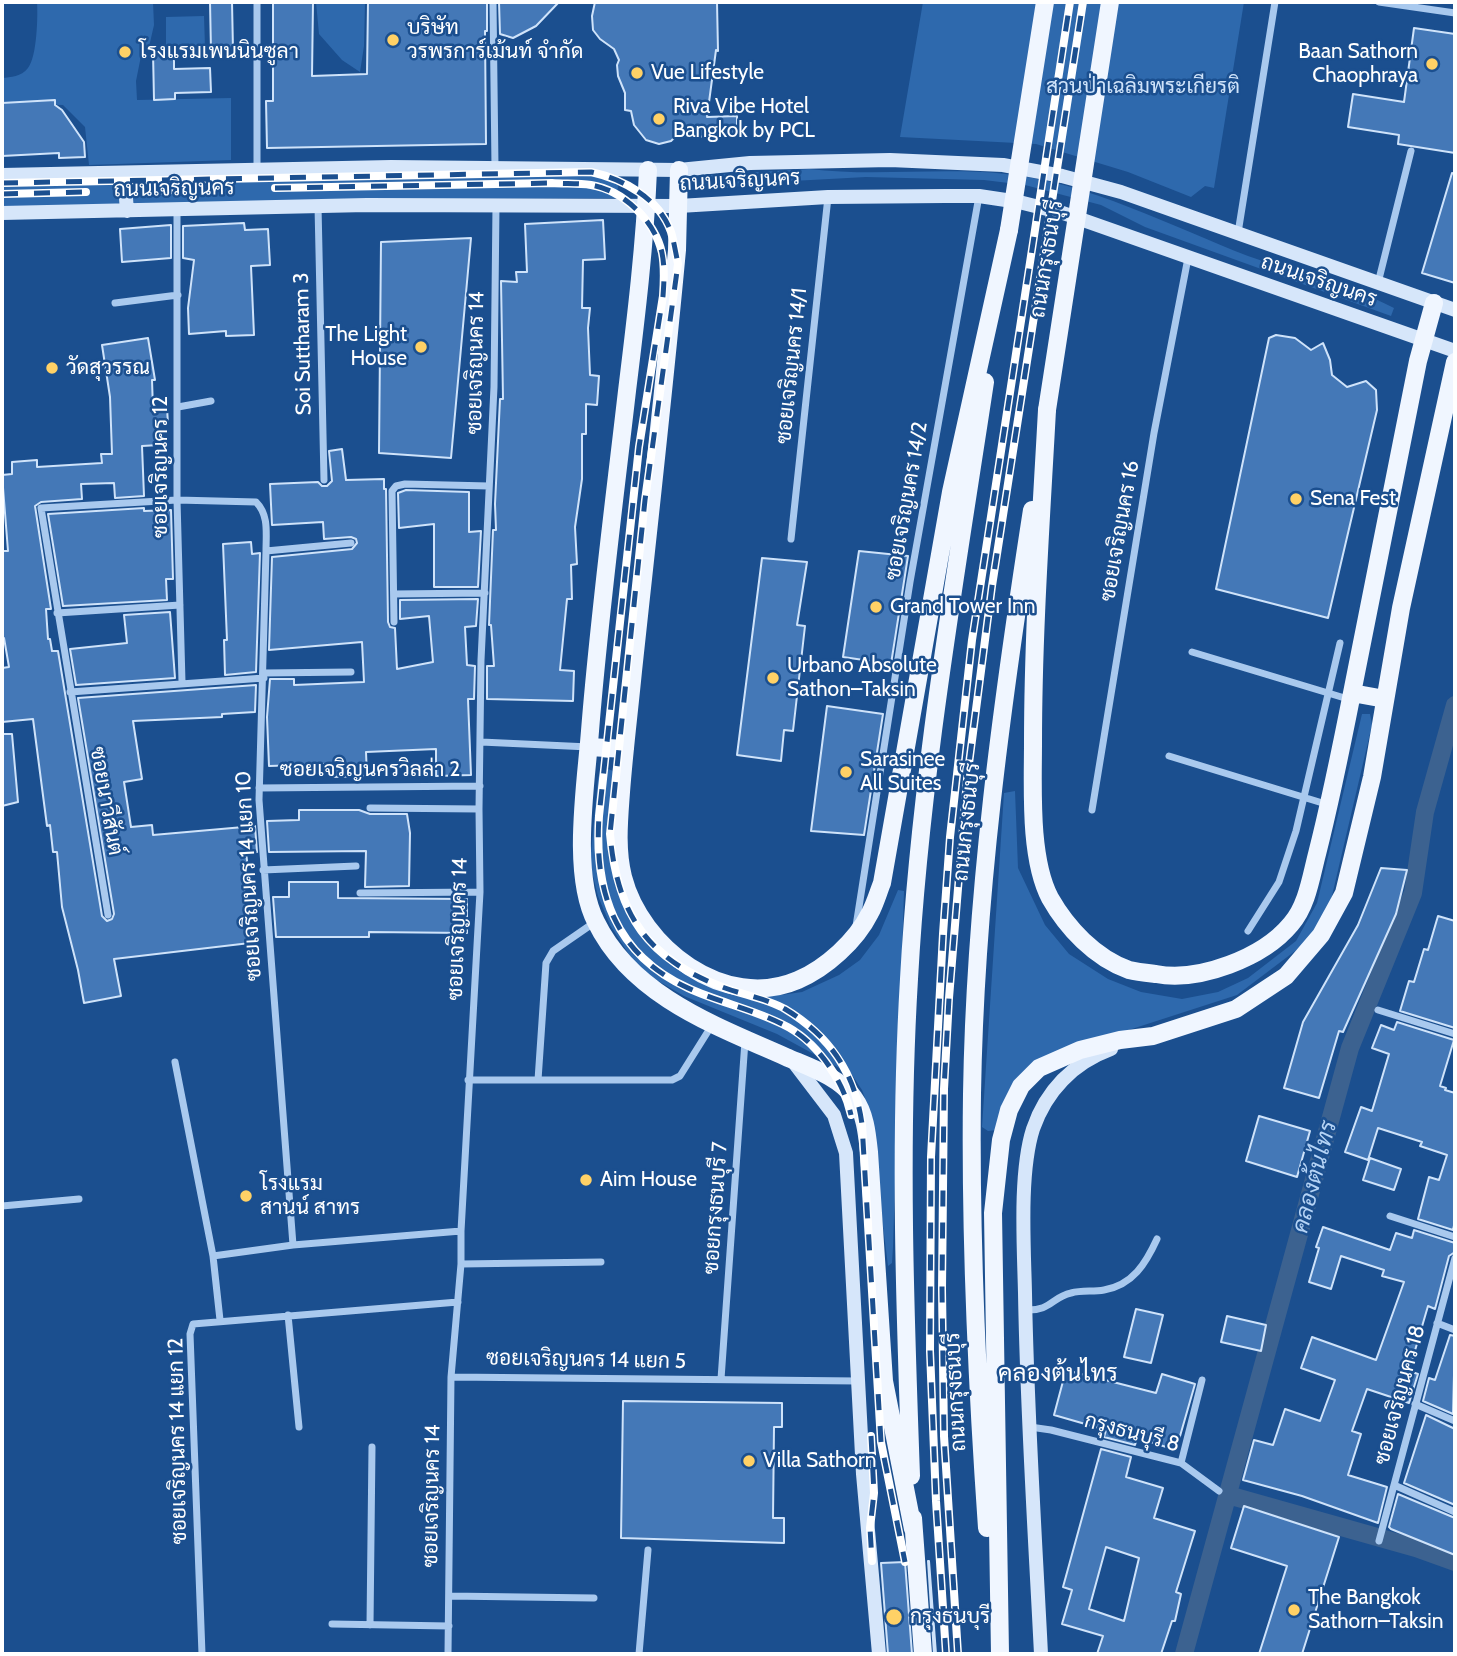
<!DOCTYPE html>
<html>
<head>
<meta charset="utf-8">
<style>
	body { margin:0 }
	#map { position:relative; width:1457px; height:1656px; overflow:hidden; background:#1b4f8f; font-family:Cabin,sans-serif }
	canvas { display:block }
	.frame { position:absolute; inset:0; border:4px solid #fff; pointer-events:none }
</style>
</head>
<body>
<div id="map">
<canvas width="1457" height="1656"></canvas>
<div class="frame"></div>
</div>
<script>
const ctx = document.querySelector('canvas').getContext('2d');
ctx.lineJoin = 'round';
function fill(path, color) {
  ctx.fillStyle = color;
  ctx.fill(path, 'evenodd');
}
function trace(path, color, width, dash) {
  ctx.strokeStyle = color;
  ctx.lineWidth = width;
  ctx.lineCap = dash ? 'butt' : 'round';
  ctx.setLineDash(dash || []);
  ctx.stroke(path);
}
function write(font, color, halo, rows, align = 'center') {
  ctx.font = font + ' Cabin,Sarabun,sans-serif';
  ctx.lineWidth = 5;
  ctx.setLineDash([]);
  ctx.textBaseline = 'middle';
  ctx.strokeStyle = halo;
  ctx.fillStyle = color;
  for (const [text, x, y, turn = 0] of rows) {
    ctx.save();
    ctx.translate(x, y);
    ctx.rotate((+turn || 0) * Math.PI / 180);
    ctx.textAlign = isNaN(turn) ? turn : align;
    if (halo) ctx.strokeText(text, 0, 0);
    ctx.fillText(text, 0, 0);
    ctx.restore();
  }
}
const green = new Path2D(`
	M37 2H153L154 25 149 47 141 56 136 81 137 100 231 98V160L89 165 85 127 63 105 2 103V78C11 77 21 77 28 68 37 57 38 16 37 2Z
	M316 2H365L364 46 360 72 342 60 319 34Z
	M923 2H1244L1214 188 1205 186 1191 197 1128 172 1036 144 900 137Z
	M204 16 205 47H166V17Z
	M809 169C873 177 942 167 1006 174 1087 182 1173 227 1248 256 1283 269 1320 276 1355 290 1368 295 1381 302 1394 308L1391 316 1145 227 1101 205 1025 185 984 180 866 177 774 182 709 190 703 186 702 180 710 175Z
	M395 170 619 174 617 198 297 200 132 206 129 175Z
	M119 176 121 206 2 207V178Z
	M1362 714H1370L1372 725 1331 900 1311 939 1237 995 1073 1048 1037 1062 997 1130 988 1131 982 1127 1004 793 1015 791 1018 868 1045 925 1069 954 1108 979 1141 992 1182 999 1218 992 1248 978 1296 941 1317 903Z
	M608 769 616 772 613 838 649 937 752 992 781 995 802 992 839 975 860 960 879 935 898 890 904 891 893 1247 892 1263 888 1266 868 1106 862 1090 852 1075 777 1034 684 996 653 978 632 959 610 925 598 896 590 864 598 778 601 771Z`);
const canal = new Path2D(`
	M1228 1495 1416 1548 1455 1562
	M1184 1654 1350 1048 1413 893 1425 812 1455 705`);
const building = new Path2D(`
	M210 2H232L233 50 211 51Z
	M273 2H313L312 76 367 74 368 2H487V31H485L486 144 267 148 266 101H273Z
	M499 2H559L536 26 513 38 500 34Z
	M595 2H717L718 51 716 50 707 117 737 116V136L675 137 671 141 659 144 646 140 634 125 631 111 625 110V93L618 76 617 65 619 60 614 49 600 39 593 30 592 16Z
	M1414 28 1455 34V153L1398 144 1399 135 1348 127 1353 94 1404 102Z
	M174 51V69L210 68 211 92 175 93V99L154 100 153 52Z
	M55 100V105L62 110 84 142 85 157 59 158V153L2 156V103Z
	M1452 173 1455 174V283L1422 273Z
	M603 220 605 259 583 260 582 308H590L588 328 590 375 599 376 597 405 586 404V434H582V479L575 527 577 564 571 565 572 599H567L560 670 574 671 573 701 487 699V666H494L491 625H489L493 530H496L495 504 500 399H503L501 281 517 282 516 272H527L525 224Z
	M244 223 245 230 268 229 270 265 251 266 254 335 226 336V331L189 334 188 308 194 260 183 258V226Z
	M171 225V258L122 262 120 229Z
	M471 238 451 458 379 453 381 242Z
	M1276 335 1295 338 1311 350 1323 343 1330 360 1332 375 1347 387 1366 381 1376 390 1377 410 1328 618 1216 589 1269 338Z
	M148 338 155 380H152L153 409 167 408 168 424H158L159 445 142 446 144 496 115 498 114 483 81 484 82 499 41 502 35 506 51 609H46L48 639H50L52 651H58L102 916 107 921 112 919 114 914 78 698 256 685 255 712 222 714V717L133 721 142 779 124 782 131 827 152 825 153 835 255 826 257 852 246 853 248 868 243 869 250 943 114 959 121 996 84 1003 78 970 62 907 57 852H53L50 825 47 826 33 719 2 722V668L9 667 4 638H2V551H8L2 475 12 474V462L37 460V467L102 463 101 454H112L110 397 102 345Z
	M342 449 346 480 384 479V489H386L388 622 390 627 395 628 397 669 433 662 429 616 400 619V600L478 599 476 626 465 627 467 665 475 666 474 699H468L471 775 436 776V749L366 752 367 776 332 777 331 764 269 766 267 717 270 679H294V685L364 682 362 642 269 650 272 557 352 549 357 543 356 539 351 537 324 539 323 522 272 525 270 484 318 482 322 486H327L332 481 329 451Z
	M406 490 469 492V532L481 531 478 587H434V524L399 528 398 493Z
	M144 508V511L171 510 173 579H166L167 600 63 606 48 514Z
	M251 542 252 554 260 553 256 672 225 675 224 640H227L223 544Z
	M859 551 908 556 891 664 843 657Z
	M762 558 807 562 797 625 805 626 793 731 784 730 781 761 737 755Z
	M170 612 175 678 76 685 70 649 127 643 124 615Z
	M827 706 883 714 864 835 811 831Z
	M2 734H12L18 802 2 806Z
	M299 810H359L370 814H407L410 833 409 886 365 887 366 851 269 852 267 821 299 820Z
	M1381 868 1407 870 1396 914 1343 1032 1339 1031 1319 1098 1284 1088 1303 1022 1358 925Z
	M289 882H338V898L467 899V933L369 932V937H276L273 897H289Z
	M1438 916 1455 921V1028L1400 1011 1409 981 1414 982 1424 949 1428 950Z
	M1397 1022 1454 1040 1440 1086 1446 1088 1445 1090 1455 1093V1221L1453 1230 1418 1219 1429 1177 1439 1180 1447 1155 1420 1146 1422 1142 1378 1128 1368 1160 1345 1152 1361 1107 1372 1111 1389 1054 1372 1048 1381 1025 1394 1030Z
	M1259 1116 1310 1131 1297 1177 1246 1161Z
	M1370 1158 1401 1169 1394 1190 1363 1180Z
	M1323 1227 1390 1250 1396 1233 1412 1238 1414 1230 1455 1243V1252L1449 1256 1435 1309 1428 1306 1409 1371 1418 1374 1409 1403 1367 1389 1352 1431 1361 1434 1348 1475 1387 1487 1378 1523 1302 1496 1243 1480 1254 1440 1273 1445 1285 1409 1320 1421 1335 1380 1301 1368 1312 1337 1376 1360 1404 1282 1382 1276 1384 1270 1341 1256 1331 1289 1309 1282 1319 1248 1316 1247Z
	M1136 1309 1163 1315 1151 1363 1124 1357Z
	M1227 1316 1266 1325 1261 1351 1221 1342Z
	M1450 1335 1455 1336 1453 1414 1423 1401 1429 1378 1435 1380Z
	M1066 1370 1156 1393 1162 1374 1195 1384 1176 1450 1137 1438 1135 1445 1104 1437 1106 1430 1054 1415Z
	M623 1401 782 1403V1427H774L773 1518H784V1543L621 1538Z
	M1426 1415 1455 1429V1505L1404 1483Z
	M1101 1449 1131 1457 1126 1477 1163 1488 1154 1518 1195 1531 1176 1592 1181 1594 1175 1621H1172L1161 1654H1097L1103 1636 1062 1624 1072 1590 1063 1587ZM1106 1547 1139 1558 1124 1621 1089 1609Z
	M1398 1494 1455 1518V1555L1391 1529 1389 1527Z
	M1244 1506 1339 1537 1302 1654H1259L1287 1566 1231 1548Z
	M928 1561H929L936 1654H934Z
	M905 1562 912 1654H888L881 1563Z`);
const minor = new Path2D(`
	M257 2V169
	M493 2 495 167
	M1379 2 1455 13
	M318 206 324 480
	M177 210V500L182 682
	M1238 233 1275 2
	M1378 283 1411 151
	M115 303 178 295
	M178 407 211 401
	M791 539 828 197
	M266 551 351 543
	M394 594 485 593
	M57 613 180 605
	M394 622 392 491 396 486 405 484 489 486
	M1192 652 1348 699
	M264 673 351 672
	M70 692 264 678
	M481 742 589 747
	M1169 756 1329 805
	M259 788 480 786
	M370 808 479 809
	M1092 810 1154 433 1188 258
	M263 870 356 866
	M360 893 480 892
	M108 915 41 508 177 500 256 502C269 515 266 533 266 551L259 800 293 1245 461 1231
	M856 926 910 582 979 196
	M1248 931 1279 882 1296 831 1340 643
	M1378 1010 1455 1034
	M175 1062 213 1256 220 1320
	M468 1080H672L680 1076 712 1025
	M538 1080 546 963 553 951 595 922
	M2 1206 79 1199
	M1390 1216 1455 1237
	M213 1256 293 1245
	M461 1264 601 1262
	M1026 1310C1051 1311 1052 1297 1071 1293 1082 1290 1093 1292 1104 1290 1133 1285 1146 1263 1157 1239
	M288 1315 299 1427
	M1437 1323 1455 1330
	M451 1377 858 1381
	M721 1379 745 1041
	M1415 1404 1455 1421
	M1030 1427 1051 1430 1181 1463 1219 1491
	M1181 1463 1202 1380
	M1394 1485 1455 1512
	M1379 1541 1455 1258
	M449 1596 594 1598
	M332 1624 449 1626
	M370 1625 372 1447
	M202 1654 190 1334 193 1324 458 1302
	M448 1654 451 1377 461 1264V1231L480 892 479 809 481 660 494 387 496 206
	M639 1654 648 1550`);
const secondary = new Path2D(`
	M124 173 127 211
	M2 175 391 167 679 170 750 163 890 160 1003 165 1062 176 1121 192 1455 310
	M2 213 367 205 679 206 828 197 945 196H979L1019 202 1063 213 1455 351
	M792 1060 834 1115 846 1153 863 1474 879 1654
	M1041 1654C1035 1534 1027 1414 1025 1293 1024 1247 1019 1173 1033 1129 1046 1091 1073 1063 1111 1049`);
const primary = new Path2D(`
	M648 170C645 244 636 318 627 391 614 504 599 617 590 731 586 784 571 874 596 922 632 996 716 1026 786 1057 809 1067 840 1077 854 1098 865 1113 867 1133 869 1152L884 1381 913 1529
	M679 170 677 250C664 391 648 531 633 671 629 712 624 752 621 792 619 820 616 849 623 877 641 947 724 1012 798 980 826 968 856 941 870 913 875 904 878 893 882 883L951 492 1009 230
	M1047 410C1041 521 1033 632 1033 743 1033 787 1029 858 1050 898 1067 928 1095 958 1129 970 1137 972 1147 973 1156 974 1199 982 1263 958 1291 924 1307 906 1311 877 1317 854 1331 799 1342 744 1353 688 1374 579 1397 470 1418 361L1434 303
	M1352 693 1385 699
	M589 747 625 749
	M911 1476C905 1310 899 1145 909 979 920 779 955 580 985 382
	M913 1518 923 1654
	M987 1528C977 1384 970 1239 972 1094 975 898 1002 703 1032 510
	M1000 1654 993 1213 1001 1140 1009 1110 1021 1086 1039 1068 1080 1050 1120 1040 1153 1036 1236 1009 1286 976 1321 935 1344 893 1372 777 1401 608 1455 362`);
const rail = new Path2D(`
	M2 183 591 172C623 179 659 198 671 232 674 242 676 254 678 264L645 500 610 834C617 915 648 960 725 988 744 995 768 999 785 1009 830 1036 855 1073 862 1124L881 1442 905 1562
	M275 188 552 183C565 184 578 183 591 185 623 190 655 221 662 253 665 268 664 282 663 296L639 447 599 816C594 891 614 954 688 988 718 1002 752 1009 782 1024 816 1040 843 1079 851 1115
	M145 191 208 189
	M2 194 86 192
	M871 1436 874 1493 870 1528 872 1561
	M946 1654 936 1501 930 1351 931 1157 943 934 950 837 972 640 1070 2
	M958 1654 944 1436 942 1289 944 1089 949 998 967 779 992 586 1083 2`);
const primaryBridge = new Path2D(`
	M1009 230 1045 2
	M1047 410 1110 2`);
const markers = [
	[393,40,7,"#ffd166"],
	[125,52,7,"#ffd166"],
	[1432,64,7,"#ffd166"],
	[637,73,7,"#ffd166"],
	[659,119,7,"#ffd166"],
	[421,347,7,"#ffd166"],
	[52,368,7,"#ffd166"],
	[1296,499,7,"#ffd166"],
	[876,607,7,"#ffd166"],
	[773,678,7,"#ffd166"],
	[846,772,7,"#ffd166"],
	[586,1180,7,"#ffd166"],
	[246,1196,7,"#ffd166"],
	[749,1461,7,"#ffd166"],
	[1294,1610,7,"#ffd166"],
	[894,1617,9,"#ffd166"]
];
const poiNames = [
	["บริษัท",407,28],
	["วรพรการ์เม้นท์ จำกัด",407,52],
	["โรงแรมเพนนินซูลา",139,52],
	["Baan Sathorn",1418,52,"right"],
	["Chaophraya",1418,76,"right"],
	["Vue Lifestyle",651,73],
	["Riva Vibe Hotel",673,107],
	["Bangkok by PCL",673,131],
	["The Light",407,335,"right"],
	["House",407,359,"right"],
	["วัดสุวรรณ",66,368],
	["Sena Fest",1310,499],
	["Grand Tower Inn",890,607],
	["Urbano Absolute",787,666],
	["Sathon–Taksin",787,690],
	["Sarasinee",860,760],
	["All Suites",860,784],
	["Aim House",600,1180],
	["โรงแรม",260,1184],
	["สานน์ สาทร",260,1208],
	["Villa Sathorn",763,1461],
	["The Bangkok",1308,1598],
	["Sathorn–Taksin",1308,1622],
	["กรุงธนบุรี",910,1617]
];
const parkNames = [
	["สวนป่าเฉลิมพระเกียรติ",1143,87]
];
const streetNames = [
	["ถนนเจริญนคร",740,181,-3],
	["ถนนเจริญนคร",174,189,-1],
	["ถนนกรุงธนบุรี",1047,259,-81],
	["ถนนเจริญนคร",1319,281,19],
	["Soi Suttharam 3",303,344,-91],
	["ซอยเจริญนคร 14",476,363,-89],
	["ซอยเจริญนคร 14/1",792,366,-84],
	["ซอยเจริญนคร 12",161,467,-90],
	["ซอยเจริญนคร 14/2",907,501,-80],
	["ซอยเจริญนคร 16",1120,531,-80],
	["ซอยเจริญนครวิลล่า 2",370,770],
	["ซอยนาวีสันต์",106,801,80],
	["ถนนกรุงธนบุรี",967,822,-84],
	["ซอยเจริญนคร 14 แยก 10",249,876,-93],
	["ซอยเจริญนคร 14",458,929,-88],
	["ซอยกรุงธนบุรี 7",716,1208,-86],
	["ซอยเจริญนคร 14 แยก 5",586,1360,1],
	["ถนนกรุงธนบุรี",956,1392,-93],
	["ซอยเจริญนคร 18",1400,1395,-75],
	["กรุงธนบุรี 8",1132,1433,15],
	["ซอยเจริญนคร 14 แยก 12",178,1441,-91],
	["ซอยเจริญนคร 14",432,1496,-89]
];
const waterNames = [
	["คลองต้นไทร",1315,1177,-75]
];
const quarterNames = [
	["คลองต้นไทร",1058,1374]
];
fill(green, '#2e69ad');
trace(canal, '#3c6290', 18);
fill(building, '#4478b7');
trace(building, '#cfe3fa', 2);
trace(minor, '#a9c9ee', 7);
trace(secondary, '#d6e6fa', 14);
trace(primary, '#f0f6ff', 18);
trace(rail, '#fff', 8);
trace(rail, '#1b4f8f', 5, [16]);
trace(primaryBridge, '#f0f6ff', 18);
for (const [x, y, r, color] of markers) {
  const dot = new Path2D();
  dot.arc(x, y, r, 0, 2 * Math.PI);
  ctx.fillStyle = color;
  ctx.fill(dot);
  trace(dot, '#1b4f8f', 2.5);
}
write('21px', '#fff', '#1b4f8f', poiNames, 'left');
write('21px', '#cfe3fa', '#1b4f8f', parkNames);
write('21px', '#fff', '#1b4f8f', streetNames);
write('italic 23px', '#b5d3f5', '#1b4f8f', waterNames);
write('24px', '#fff', '#1b4f8f', quarterNames);
</script>
</body>
</html>
